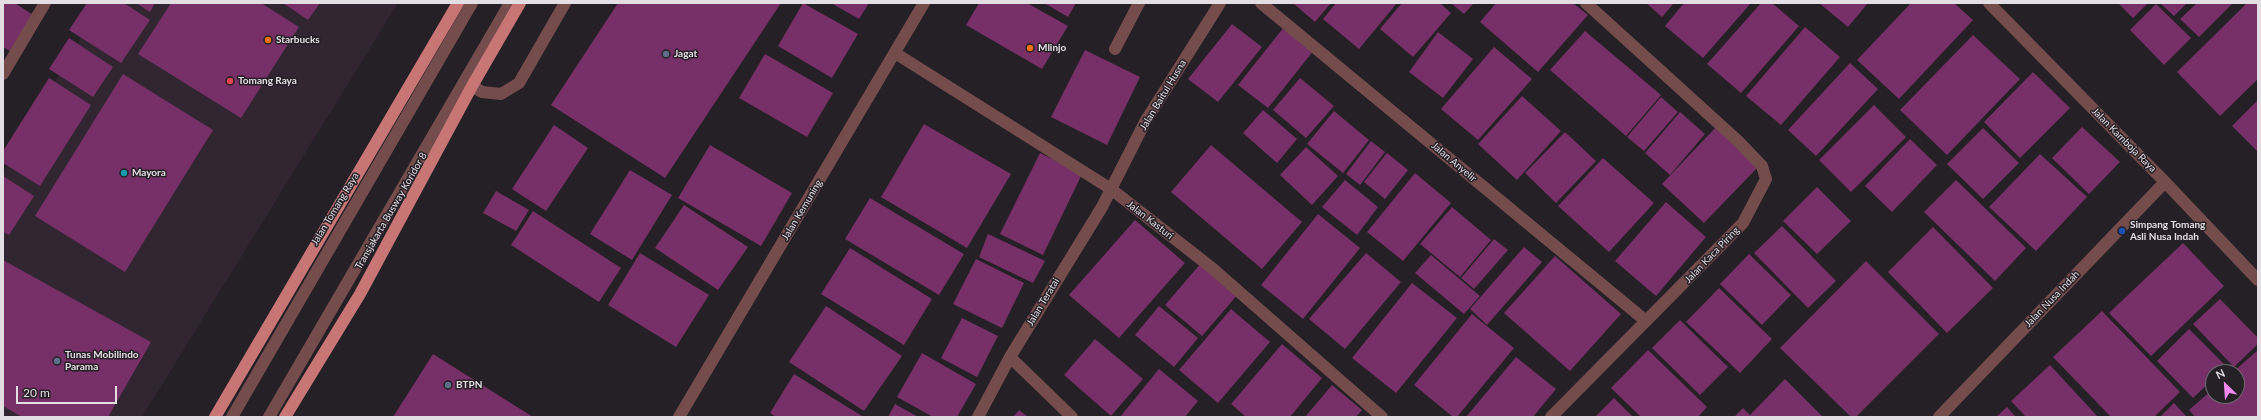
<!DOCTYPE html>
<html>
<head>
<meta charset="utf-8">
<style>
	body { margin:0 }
	#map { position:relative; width:2261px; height:420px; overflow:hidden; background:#251f26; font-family:Lato,sans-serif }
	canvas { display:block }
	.frame { position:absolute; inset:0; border:4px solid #e3dee3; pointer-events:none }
	.north { position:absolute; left:2205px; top:364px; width:40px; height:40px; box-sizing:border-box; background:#251f26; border:1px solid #716b72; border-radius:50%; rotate:335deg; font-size:11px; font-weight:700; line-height:16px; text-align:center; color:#e3dee3 }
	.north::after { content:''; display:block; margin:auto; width:14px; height:18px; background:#f489f0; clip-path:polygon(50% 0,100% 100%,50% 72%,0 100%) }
	.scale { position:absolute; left:16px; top:386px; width:101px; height:18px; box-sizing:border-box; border:2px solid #e3dee3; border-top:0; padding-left:5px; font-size:12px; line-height:14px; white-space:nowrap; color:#e3dee3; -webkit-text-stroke:3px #251f26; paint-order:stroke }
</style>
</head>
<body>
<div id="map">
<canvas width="2261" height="420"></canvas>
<div class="frame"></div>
<div class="north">N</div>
<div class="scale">20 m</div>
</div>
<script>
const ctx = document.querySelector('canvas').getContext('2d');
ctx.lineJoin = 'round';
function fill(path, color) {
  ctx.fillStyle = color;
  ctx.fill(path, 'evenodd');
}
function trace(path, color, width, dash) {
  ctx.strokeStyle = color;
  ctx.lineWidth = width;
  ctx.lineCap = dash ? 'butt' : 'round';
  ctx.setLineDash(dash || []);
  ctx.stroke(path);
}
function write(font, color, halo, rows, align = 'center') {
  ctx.font = font + ' Lato,sans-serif';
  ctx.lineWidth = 3;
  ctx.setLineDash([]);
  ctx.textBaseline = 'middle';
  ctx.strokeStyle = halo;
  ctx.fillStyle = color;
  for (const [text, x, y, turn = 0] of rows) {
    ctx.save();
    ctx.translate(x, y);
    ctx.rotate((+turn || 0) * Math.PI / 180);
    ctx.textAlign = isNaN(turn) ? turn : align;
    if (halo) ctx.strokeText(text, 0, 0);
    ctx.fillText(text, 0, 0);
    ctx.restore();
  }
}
const built = new Path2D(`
	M101 3H398L142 417H3V172Z`);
const building = new Path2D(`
	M3 3H15L33 15 10 51 3 47Z
	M87 3H124L150 20 121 63 69 30Z
	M136 3H155L150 12Z
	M171 3H261L299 27 241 118 138 54Z
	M283 3H320L308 20Z
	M618 3H781L665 178 551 105Z
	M803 3 858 34 832 78 778 46Z
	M831 3H869L859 19Z
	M979 3H1027L1068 26 1042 69 966 25Z
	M1044 3H1076L1068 17Z
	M1293 3H1331L1315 22Z
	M1336 3H1397L1359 49 1323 19Z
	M1402 3H1440L1451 13 1413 57 1380 29Z
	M1451 3H1474L1464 14Z
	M1496 3H1573L1588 15 1538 72 1480 22Z
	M1646 3H1674L1662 17Z
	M1684 3H1751L1703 58 1665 26Z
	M1761 3H1772L1799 26 1741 93 1707 64Z
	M1819 3H1868L1848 27Z
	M1911 3H1954L1973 20 1899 99 1857 60Z
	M2118 3H2148L2133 18Z
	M2160 3H2187L2174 16Z
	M2197 3H2233L2199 37 2180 19Z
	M2247 3H2258V79L2220 116 2177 72Z
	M2156 4 2191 38 2164 65 2130 30Z
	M1232 24 1262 47 1218 102 1188 79Z
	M1284 27 1314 50 1268 108 1238 85Z
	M1805 27 1840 57 1781 125 1746 96Z
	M1585 31 1661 95 1626 136 1550 70Z
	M1438 32 1473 59 1443 98 1409 72Z
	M1973 35 2020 79 1947 155 1900 110Z
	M69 38 113 67 93 97 49 69Z
	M1494 47 1532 79 1478 140 1441 109Z
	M1085 50 1140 77 1107 145 1051 117Z
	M765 54 833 93 807 137 739 98Z
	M1850 63 1878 89 1816 156 1788 130Z
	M2033 72 2070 108 2020 158 1984 122Z
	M123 74 213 130 125 272 35 216Z
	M49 78 91 105 40 186 3 163V151Z
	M1300 78 1334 106 1306 138 1273 110Z
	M1522 96 1561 131 1517 180 1478 144Z
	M1661 97 1678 112 1644 151 1627 137Z
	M2258 100V152L2232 126Z
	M1874 105 1906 137 1851 192 1819 160Z
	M1263 110 1297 139 1277 163 1243 133Z
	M1334 111 1369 140 1343 173 1307 144Z
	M1680 112 1705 134 1670 175 1645 153Z
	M924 124 1011 174 967 248 881 197Z
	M554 125 588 148 546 211 512 189Z
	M1716 127 1758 167 1704 223 1662 184Z
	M2082 127 2120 162 2089 194 2052 158Z
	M1983 128 2019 163 1983 199 1947 164Z
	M1565 132 1596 161 1556 203 1525 173Z
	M1910 139 1937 165 1892 212 1865 186Z
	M1371 141 1385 152 1360 185 1346 174Z
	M710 145 792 193 761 246 678 198Z
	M1211 145 1302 222 1262 269 1171 192Z
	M1306 147 1338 176 1312 205 1280 175Z
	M1040 153 1082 174 1043 255 1000 234Z
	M1387 153 1408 170 1385 199 1364 182Z
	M2040 154 2087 197 2036 251 1989 207Z
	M1603 158 1654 203 1609 252 1558 206Z
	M630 170 672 195 632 260 590 234Z
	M1415 173 1451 203 1403 261 1367 232Z
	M3 176 34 196 9 235 3 232Z
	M1345 180 1378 207 1357 235 1322 207Z
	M1956 180 2026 248 1995 281 1924 212Z
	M1817 187 1851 221 1817 254 1783 221Z
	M496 191 529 210 516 231 483 213Z
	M870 198 964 254 939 295 845 239Z
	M1666 202 1706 237 1656 296 1615 261Z
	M684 205 748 247 718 290 655 248Z
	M1452 207 1491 240 1460 277 1420 244Z
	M533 211 621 268 599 302 511 245Z
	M1318 214 1360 248 1303 319 1261 285Z
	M1135 220 1185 263 1119 338 1069 295Z
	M1782 226 1836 281 1808 308 1754 253Z
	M1933 227 1993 288 1947 333 1888 272Z
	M988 234 1045 261 1033 283 979 257Z
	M1494 239 1508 250 1474 289 1461 278Z
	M2183 243 2224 286 2151 356 2109 313Z
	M1524 247 1542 262 1487 325 1470 309Z
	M850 248 932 299 904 345 821 294Z
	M640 253 709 295 676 347 608 305Z
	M1366 253 1401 282 1345 349 1309 319Z
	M1749 254 1791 295 1762 325 1720 284Z
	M1431 255 1480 296 1464 314 1415 273Z
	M1555 256 1621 314 1570 371 1504 313Z
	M976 259 1024 283 1002 328 953 304Z
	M3 260 151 342 108 417H22L3 406Z
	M1866 261 1939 334 1856 417H1851L1780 348Z
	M1202 262 1239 293 1202 336 1165 305Z
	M1412 283 1457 318 1396 393 1352 358Z
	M1719 288 1772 339 1740 373 1686 322Z
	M2220 299 2258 338V344L2234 367 2193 324Z
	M826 306 902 356 864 411 789 362Z
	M1159 306 1198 338 1174 367 1135 335Z
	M1231 309 1270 342 1218 403 1179 370Z
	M2102 311 2180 392 2154 417H2111L2053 357Z
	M1472 314 1514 348 1457 417H1453L1414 385Z
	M962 318 998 336 977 377 941 358Z
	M1680 320 1728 367 1700 395 1652 348Z
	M2189 329 2226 366 2220 372H2213V379L2193 398 2157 361Z
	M1095 339 1143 379 1111 416 1064 375Z
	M1282 344 1322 378 1290 417H1246L1231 404Z
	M1648 350 1707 407 1698 417H1641L1611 388Z
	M2258 350V417H2195L2189 410 2213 389V396H2237V372H2233Z
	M922 353 976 384 957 417H933L897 397Z
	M433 354 533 417H393Z
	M1516 357 1556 389 1533 417H1466Z
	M2050 365 2098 417H2026L2011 401Z
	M1159 369 1198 401 1185 417H1120Z
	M794 374 862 416 776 417 770 413Z
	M1785 379 1823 417H1734L1743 408 1750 415Z
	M1332 385 1362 410 1356 417H1305Z
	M1614 398 1633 417H1595Z
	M2174 403 2187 417H2160Z
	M895 404 918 417H888Z
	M2007 407 2016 417H1996Z
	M1019 410 1028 417H1013Z`);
const minor = new Path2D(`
	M1261 3 1646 321
	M1989 3 2165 182 2258 280
	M1115 49 1139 3
	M895 53 1111 189 1212 268 1382 417
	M3 74 45 3
	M472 86 482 92 501 94 519 83 565 3
	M1010 357 1072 417
	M232 417 472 3
	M269 417 510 3
	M679 417 924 3
	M978 417 1010 357 1102 207 1145 122 1220 3
	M1551 417 1743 223 1766 179 1762 166 1738 141 1586 3
	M1939 417 2165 182`);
const major = new Path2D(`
	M215 417 458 3
	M285 417 360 294 472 86 520 3`);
const markers = [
	[268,40,4,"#e8710a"],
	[1030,48,4,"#e8710a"],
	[666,54,4,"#5c6f8a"],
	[230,81,4,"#e0444e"],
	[124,173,4,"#0f9aa8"],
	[2122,231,4,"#1a4fb4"],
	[57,361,4,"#5c6f8a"],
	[448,385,4,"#5c6f8a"]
];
const poiNames = [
	["Starbucks",276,40],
	["Mlinjo",1038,48],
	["Jagat",674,54],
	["Tomang Raya",238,81],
	["Mayora",132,173],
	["Simpang Tomang",2130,225],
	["Asli Nusa Indah",2130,237],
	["Tunas Mobilindo",65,355],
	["Parama",65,367],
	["BTPN",456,385]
];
const streetNames = [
	["Jalan Baitul Husna",1163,95,-59],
	["Jalan Kamboja Raya",2124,140,45],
	["Jalan Anyelir",1454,162,40],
	["Jalan Tomang Raya",335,209,-59],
	["Jalan Kemuning",802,210,-59],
	["Transjakarta Busway Koridor 8",391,211,-60],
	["Jalan Kasturi",1150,220,38],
	["Jalan Kaca Piring",1712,255,-46],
	["Jalan Nusa Indah",2052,299,-46],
	["Jalan Teratai",1043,302,-59]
];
fill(built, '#312531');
fill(building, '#762f67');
trace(minor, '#744c4c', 12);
trace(major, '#c77575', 12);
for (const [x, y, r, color] of markers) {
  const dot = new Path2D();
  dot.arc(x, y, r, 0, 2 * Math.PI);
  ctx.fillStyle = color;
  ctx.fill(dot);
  trace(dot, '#251f26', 1.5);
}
write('bold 10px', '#e3dee3', '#251f26', poiNames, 'left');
write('10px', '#e3dee3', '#251f26', streetNames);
</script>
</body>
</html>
